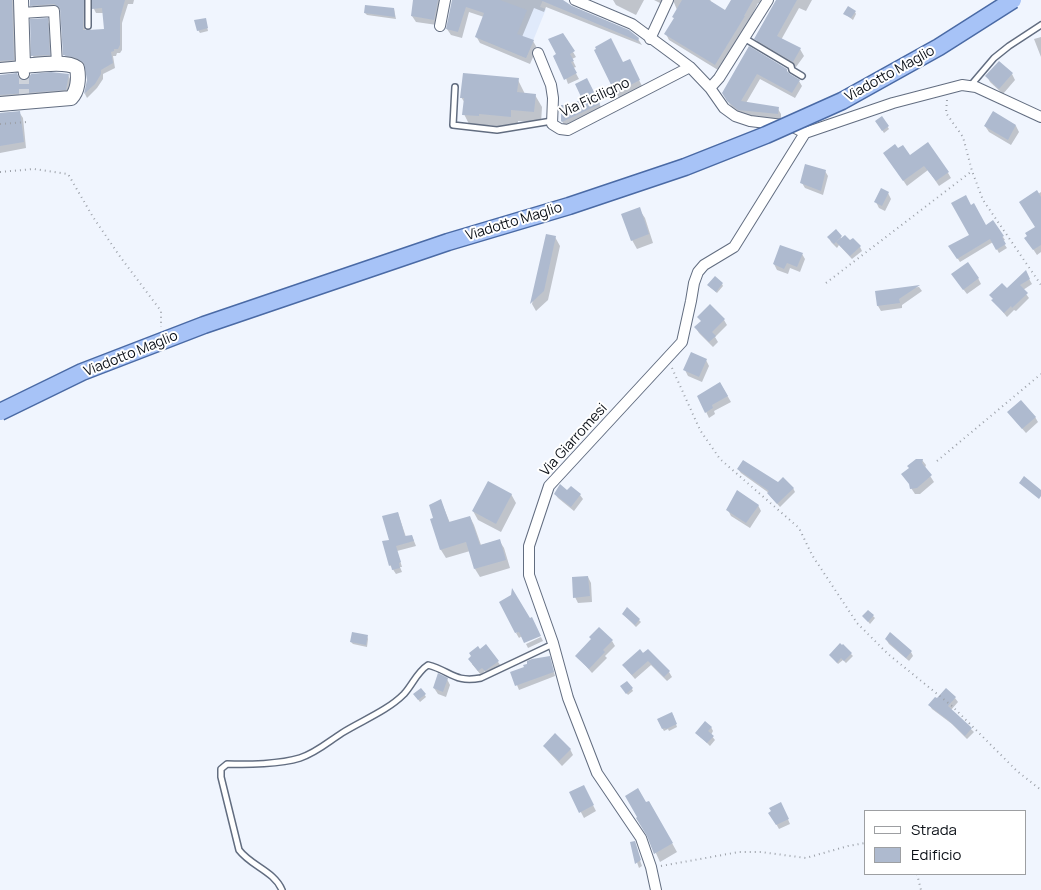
<!DOCTYPE html>
<html>
<head>
<meta charset="utf-8">
<style>
	body { margin:0 }
	#map { position:relative; width:1041px; height:890px; overflow:hidden; background:#f0f5fe; font-family:Manrope,sans-serif }
	canvas { display:block }
	.legend { position:absolute; left:864px; top:810px; width:162px; height:65px; box-sizing:border-box; background:#fff; border:1px solid #9d9fa2; margin:0; padding:6px 9px; list-style:none; font-size:15px; color:#0b1017 }
	.legend li { display:flex; align-items:center; gap:10px; height:25px }
	.legend b { width:25px; border:1px solid #9d9fa2 }
</style>
</head>
<body>
<div id="map">
<canvas width="1041" height="890"></canvas>
<ul class="legend">
<li><b style="height:6px;background:#fff"></b>Strada</li>
<li><b style="height:14px;background:#aebacf"></b>Edificio</li>
</ul>
</div>
<script>
const ctx = document.querySelector('canvas').getContext('2d');
ctx.lineJoin = 'round';
function fill(path, color) {
  ctx.fillStyle = color;
  ctx.fill(path, 'evenodd');
}
function trace(path, color, width, dash) {
  ctx.strokeStyle = color;
  ctx.lineWidth = width;
  ctx.lineCap = dash ? 'butt' : 'round';
  ctx.setLineDash(dash || []);
  ctx.stroke(path);
}
function write(font, color, halo, rows, align = 'center') {
  ctx.font = font + ' Manrope,sans-serif';
  ctx.lineWidth = 4;
  ctx.setLineDash([]);
  ctx.textBaseline = 'middle';
  ctx.strokeStyle = halo;
  ctx.fillStyle = color;
  for (const [text, x, y, turn = 0] of rows) {
    ctx.save();
    ctx.translate(x, y);
    ctx.rotate((+turn || 0) * Math.PI / 180);
    ctx.textAlign = isNaN(turn) ? turn : align;
    if (halo) ctx.strokeText(text, 0, 0);
    ctx.fillText(text, 0, 0);
    ctx.restore();
  }
}
const built = new Path2D(`
	M490 0H543L540 7 546 9 526 58 475 37Z`);
const shadow = new Path2D(`
	M0 0H16L17 65 0 67Z
	M30 0H90L86 14 84 15 85 31H105L104 13H96L94 9 93 1 91 0H134L133 4H128L122 23V50L120 53H117L116 56H113L115 68 103 74V79L97 88 87 98 85 94 88 80 86 66 80 62 67 60 65 55 61 10 57 8 34 10Z
	M415 0H445L437 25 416 22 412 16Z
	M453 0H559L638 39 642 45 546 7 544 12 534 8 522 37 533 41 537 48 530 64 480 43 476 36 484 17 469 12 462 38 451 35 447 29Z
	M613 0H644L636 15 616 5Z
	M654 0H669L664 5Z
	M673 0H711L710 1 725 11 732 0H761L759 3H758L748 23 718 70 669 40 666 34 675 19 673 17 677 10Z
	M779 0H812L806 11 799 8 781 40 800 49 804 56 796 67 759 45 756 39Z
	M394 9 396 19 367 15 365 13Z
	M855 12 856 14 853 20 845 14Z
	M32 20H47L49 24 51 59 35 60 33 56Z
	M206 22 208 31 200 33 198 30Z
	M563 35 576 57 572 59 576 67 573 68 579 79 568 84 558 55Z
	M1041 37V57L1034 39Z
	M750 48 786 70 789 75 799 81 802 86 795 98 760 79 746 103 778 109 781 114V119L742 115 732 107 726 99Z
	M595 51 632 66 642 86 619 98Z
	M999 62 1012 74 1015 80 1003 94 990 82 987 76Z
	M68 75 71 81 70 94 0 102V76L24 82Z
	M518 80 525 94 535 95 542 107 541 123 518 121 517 128 486 125V128L470 126 464 114 465 103 461 97Z
	M590 85 602 109 565 127 562 121 570 107 584 100Z
	M19 112 23 118 26 148 0 153V113Z
	M993 113 1016 126 1019 132 1011 145 989 132 985 126Z
	M882 118 889 129 884 133 877 122Z
	M910 157 948 173 951 178 939 186 928 170 907 186 888 158Z
	M825 171 828 176 823 195 805 188 802 183Z
	M1041 192V252L1037 255 1029 243 1036 227 1038 194Z
	M888 193 891 199 885 211 879 208 876 202Z
	M639 209 645 218 653 243 637 249 632 240Z
	M993 222 1005 240 1002 241 1007 248 999 253 993 242 960 262 950 247Z
	M836 231 842 239 860 247 862 251 852 259 839 245 837 248 831 242 829 237Z
	M547 235 555 237 560 246 548 300 536 311 532 304Z
	M802 254 805 259 800 272 790 268 788 274 777 270 774 264Z
	M1025 272 1032 284 1023 290 1029 298 1016 311 1014 310 1007 317 993 300 1007 290Z
	M978 278 981 284 967 294 956 280Z
	M722 284 723 286 717 293 710 287Z
	M919 287 922 291 902 305V308L881 311 878 306 876 292Z
	M699 317 724 320 727 325 715 337 718 342 713 347 699 333 696 328 702 322Z
	M706 360 709 366 702 382 688 376 685 370Z
	M720 383 731 402 714 411 715 414 709 418 699 397Z
	M1012 417H1035L1038 422 1026 433Z
	M922 460 926 465 925 468 934 482 920 494H915L911 488Z
	M738 469 793 488 795 492 780 507 771 497 769 493 741 473Z
	M568 492 580 495 583 499 574 511 558 498 555 494Z
	M511 494 516 503 501 532 478 520 473 511Z
	M441 501 450 523 470 517 474 525 481 545 499 540 504 548 510 568 480 577 475 569 470 551 446 558 441 550 431 520 434 519Z
	M758 505 761 511 750 528 731 516 728 510Z
	M398 513 406 537 412 536 416 546 397 551 402 567H400L402 572 396 574 390 565V540Z
	M588 577 591 583 592 602 578 603 575 597Z
	M868 611 875 618 870 624 864 617Z
	M625 616 639 620 641 622 636 627Z
	M530 620 522 636 519 638 516 633Z
	M367 636 368 639 367 647 353 644 351 642Z
	M541 637 543 641 528 648 526 644Z
	M886 639 911 652 913 656 909 661 889 644Z
	M612 641 615 646 605 656 607 658 592 673 577 656Z
	M486 646 501 666 488 675 485 671 481 675 472 664 480 651Z
	M843 646 853 656 846 663 843 660 838 664 832 657Z
	M648 650 669 672 672 677 667 681 651 665 635 679 627 670 624 665Z
	M551 662 555 676 519 690 512 673Z
	M447 679 450 685 446 697 438 694 434 688Z
	M622 687 632 689 633 691 628 695Z
	M421 689 426 697 420 702 414 694Z
	M955 698 958 702 951 710 974 732 967 739 952 724 932 709 930 706Z
	M673 715 677 727 669 731 668 729 664 731 658 720Z
	M711 727 713 731 711 735 715 740 710 746 697 733Z
	M544 746 570 749 573 755 562 766 548 751Z
	M583 786 596 811 584 818 571 793Z
	M649 802 677 852 660 862 649 838 646 804Z
	M783 808 790 824 779 829 770 813Z
	M635 846 642 866 639 868 633 851Z`);
const building = new Path2D(`
	M0 0H12L14 60 0 61Z
	M30 0H84L83 30H88L104 29 102 8 92 9V0H125L120 18V45L118 49H114V51L111 52 113 63 101 70V74L95 84 84 94 87 80 84 63 76 58 63 55 60 8 54 4 30 6Z
	M413 0H438L434 20 411 16Z
	M452 0H500L527 10 517 34 534 40 526 58 475 37 484 13 466 7 458 32 446 29Z
	M540 0H563L572 6 629 30 639 38 638 41Z
	M682 0H709L725 10 731 0H753L744 16H745L715 65 664 34 674 18 672 17Z
	M776 0H797L777 36 801 48 793 62 754 39Z
	M365 5 394 8 395 17 364 13Z
	M848 6 856 11 851 18 843 14Z
	M48 18 50 55 31 56 30 19Z
	M206 18 208 28 197 31 194 20Z
	M563 33 575 51 570 54 574 61 571 62 577 73 564 80 553 56 556 54 548 39Z
	M611 38 623 62 630 59 640 80 615 93 594 50 596 49 595 47Z
	M749 46 787 69V71L790 74 800 80 792 93 757 74 741 101 779 107 778 114 738 110 727 101 722 93Z
	M999 61 1013 73 999 89 985 76Z
	M51 72 69 74 66 90 0 95V75L17 73 19 78 24 81 28 79 31 74Z
	M463 73 519 78 517 92 536 94 534 112 511 110V117L479 114V116L462 115 464 98H460Z
	M587 78 600 104 562 122 561 121V105H570L582 99 575 84Z
	M20 111 24 142 0 146V113Z
	M993 111 1016 125 1008 140 984 126Z
	M882 116 889 126 882 131 875 121Z
	M928 142 949 172 936 181 924 166 903 181 883 153 895 144 898 148 903 145 910 155Z
	M805 164 826 170 821 191 800 183Z
	M881 188 889 192 882 206 874 202Z
	M1037 190 1041 197V245L1033 250 1024 238 1027 236 1025 233 1035 227 1019 202Z
	M966 195 971 205 974 203 986 225 993 220 1004 236 1002 237 1006 244 996 250 990 239 957 259 948 246 969 235 951 203Z
	M640 207 649 234 631 241 621 214Z
	M836 229 842 236 834 244 827 237Z
	M546 234 556 236 544 291 530 304Z
	M845 235 850 240 853 238 861 246 850 256 836 242Z
	M780 245 803 253 797 267 787 263 784 269 773 264Z
	M968 262 979 278 963 290 951 274Z
	M1026 270 1030 279 1020 285 1028 293 1012 308 1011 306 1004 313 991 300 993 299 989 295 1002 283 1007 288Z
	M715 276 723 283 716 292 707 285Z
	M920 285 899 299 900 303 877 306 875 291Z
	M710 304 725 319 712 332 716 336 709 342 694 327 701 321 697 317Z
	M691 352 707 359 699 377 683 370Z
	M720 382 728 396 712 405 713 408 705 413 697 396Z
	M1021 400 1036 417 1022 429 1007 412Z
	M916 459H923L922 463 932 475 917 488 910 489 909 484 901 474 909 468 907 466Z
	M743 460 778 482 783 477 794 488 777 504 767 493 769 491 737 469Z
	M1024 476 1041 490V496L1039 499 1019 483Z
	M488 481 512 494 496 524 472 511Z
	M560 484 567 490 571 486 581 494 571 507 554 494Z
	M737 490 759 505 746 523 726 510Z
	M441 499 449 522 470 516 480 545 500 539 506 560 474 569 466 542 440 550 430 519 433 518 429 505Z
	M398 512 405 536 412 535 414 541 396 546 401 562 399 563 400 568 392 570 391 565 389 566 382 541 389 540 382 516Z
	M588 576 590 596 573 598 572 577Z
	M512 588 530 618 532 617 541 636 524 643 519 632 515 633 499 602 511 595Z
	M627 607 640 619 635 625 622 614Z
	M868 610 874 615 868 622 862 616Z
	M599 627 613 640 603 650 605 652 589 669 575 656 591 639 589 637Z
	M352 632 368 635 366 645 350 642Z
	M890 632 912 651 906 658 885 639Z
	M840 643 842 645 843 644 852 653 844 661 841 658 837 663 829 655Z
	M486 644 499 661 485 671 482 668 478 671 468 659 471 656 469 653 478 646 480 649Z
	M640 649 643 653 648 649 670 671 664 677 648 661 632 675 622 665Z
	M550 656 554 672 515 686 510 672 524 667 523 665 527 664V661L532 659Z
	M438 673 448 678 443 692 433 688Z
	M627 681 633 688 626 694 620 686Z
	M421 688 426 694 418 700 413 694Z
	M946 688 956 697 948 706 972 728 965 736 948 720 928 705 935 697 937 698Z
	M672 712 677 724 666 729 665 728 662 729 657 719Z
	M705 721 712 727 708 731 714 736 707 743 695 733Z
	M555 733 571 749 559 761 543 746Z
	M584 785 594 805 579 813 569 792Z
	M638 788 646 802 649 801 673 843 654 854 647 836 636 818 637 817 625 796Z
	M781 802 789 819 776 825 768 813 771 811 769 808Z
	M635 841 641 860 635 864 630 842Z`);
const streetTunnel = new Path2D(`
	M24 74V98`);
const path = new Path2D(`
	M947 100 946 113 963 137 972 171 983 200 1041 285
	M0 124 27 122
	M0 172 34 169 68 174 93 217 121 258 161 311V327
	M826 283 972 171
	M672 368 700 430 720 459 799 528 812 555 857 623 888 654 952 706 1017 771 1041 790
	M937 461 1041 374
	M661 866 739 852H761L806 858 848 846 865 843
	M917 874 921 890`);
const lane = new Path2D(`
	M88 0V26
	M744 38 791 66 792 70 802 76
	M971 85 994 58 1009 46 1041 25
	M455 87 453 125 497 130 552 121
	M282 890C274 871 251 866 239 850L221 777V769L227 764C247 765 281 764 300 758 316 753 328 742 342 733 363 720 387 711 404 694 413 684 417 672 428 665 451 671 454 683 481 678L553 644`);
const street = new Path2D(`
	M575 0 632 24 690 67 710 88 724 108 735 116 750 121 791 126 805 133
	M21 13 54 11 57 64
	M440 26 445 0
	M650 39 668 0
	M538 53 551 85 553 98 552 124 560 129 568 130 690 67
	M0 68 23 66 24 74
	M710 88 719 78 768 0
	M805 133 893 103 962 85 976 87 1041 117
	M656 890 651 867 641 838 597 773 568 698 553 643 529 575V546L549 486 682 342 691 301 694 283 698 272 704 265 734 247 805 133`);
const secondary = new Path2D(`
	M0 104 71 98C78 91 79 78 77 68 67 60 36 65 23 66L21 0`);
const primaryBridge = new Path2D(`
	M0 412 82 372 204 325 448 242 569 206 685 167 766 135 842 101 939 47 1013 0`);
const streetNames = [
	["Viadotto Maglio",890,74,-29],
	["Via Ficiligno",595,98,-25],
	["Viadotto Maglio",514,222,-17],
	["Viadotto Maglio",131,354,-22],
	["Via Giarromesi",574,440,-48]
];
fill(built, '#e0eafb');
fill(shadow, '#0003');
fill(building, '#aebacf');
trace(streetTunnel, '#ced3db', 10, [10, 5]);
trace(lane, '#626d80', 8);
trace(street, '#626d80', 12);
trace(secondary, '#626d80', 16);
trace(path, '#9ca1a9', 2, [1, 4]);
trace(lane, '#fff', 5);
trace(street, '#fff', 10);
trace(secondary, '#fff', 14);
trace(primaryBridge, '#4a6aa5', 19, []);
trace(primaryBridge, '#a7c3f7', 16);
write('14px', '#0b1017', '#fff', streetNames);
</script>
</body>
</html>
